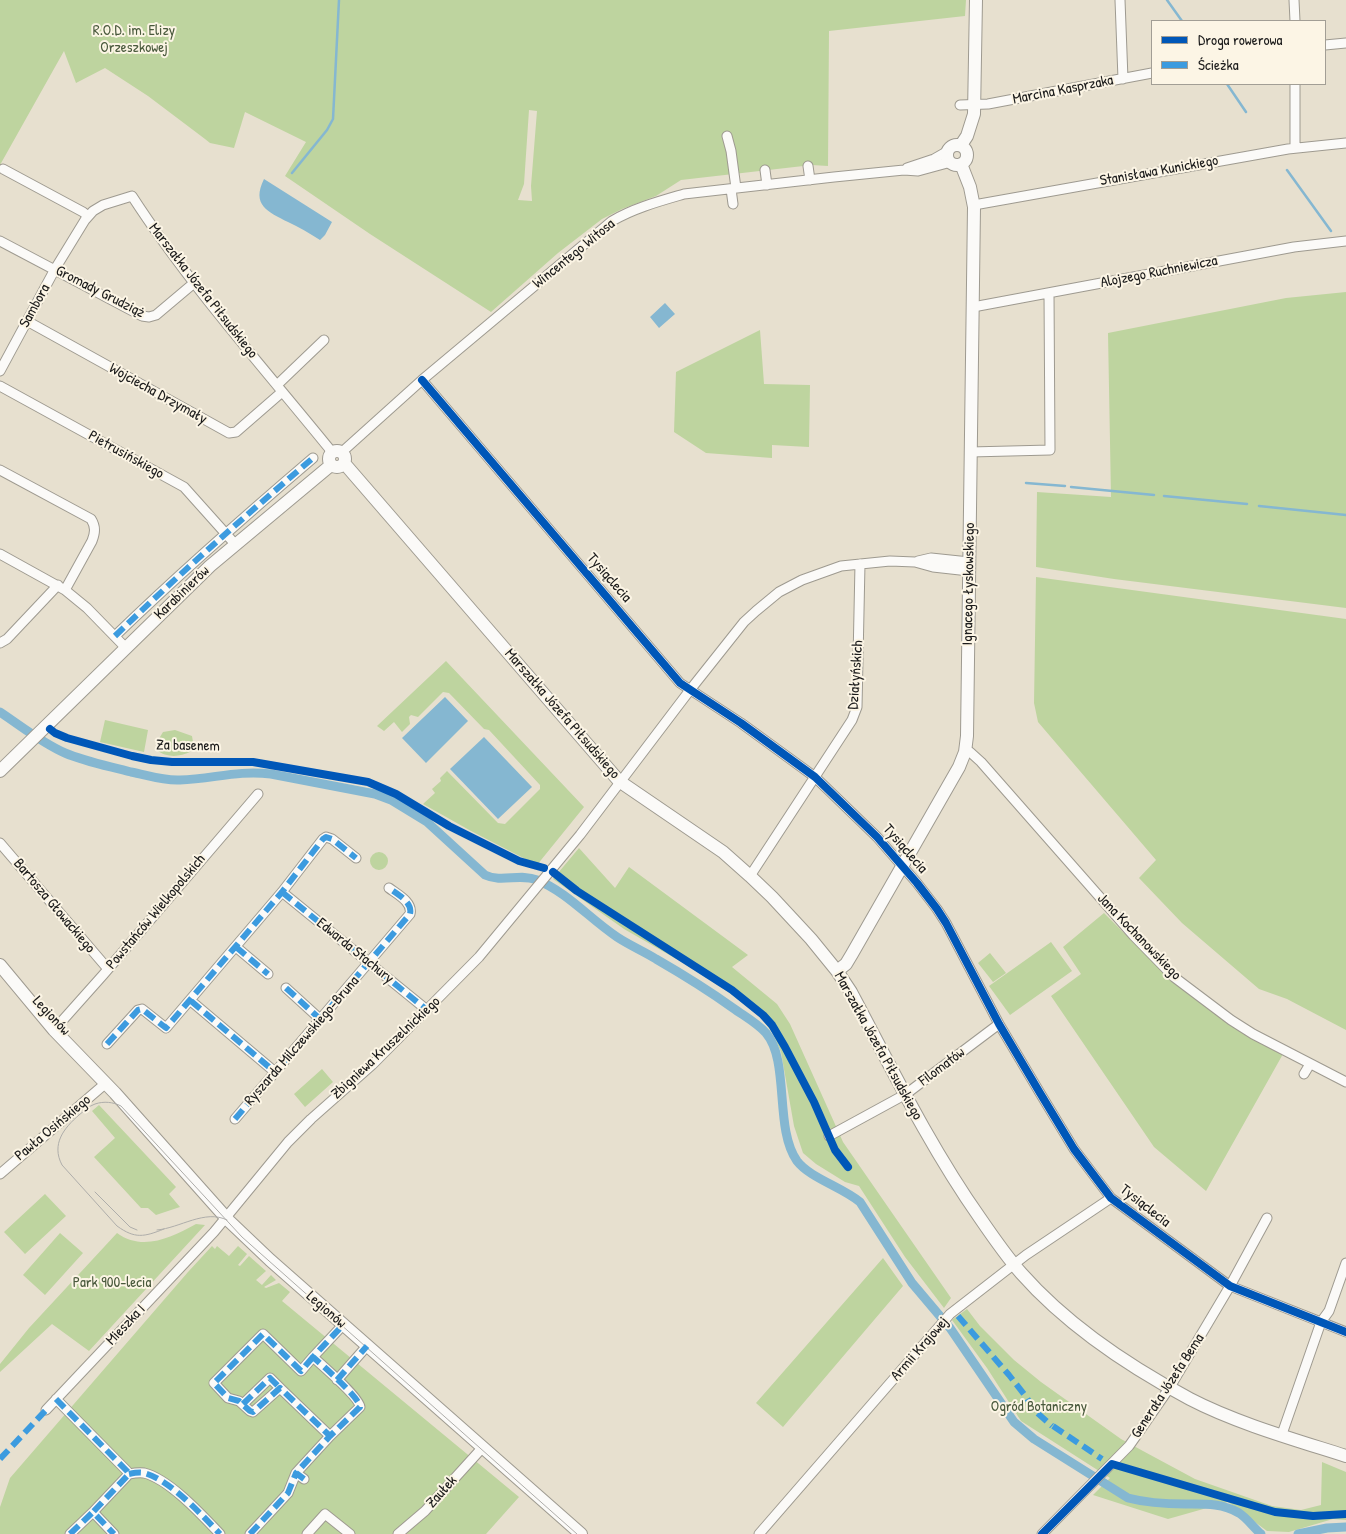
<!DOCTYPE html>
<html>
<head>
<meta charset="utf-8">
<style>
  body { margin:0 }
  #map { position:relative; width:1346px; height:1534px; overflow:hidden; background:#e7e0cf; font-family:"Patrick Hand",sans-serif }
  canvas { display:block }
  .legend { position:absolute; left:1151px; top:20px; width:175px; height:65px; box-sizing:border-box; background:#fcf5e5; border:1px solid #a29e95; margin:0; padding:6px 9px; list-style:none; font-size:15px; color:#1c1c1c }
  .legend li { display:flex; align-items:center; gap:10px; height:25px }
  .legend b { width:25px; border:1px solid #a29e95 }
</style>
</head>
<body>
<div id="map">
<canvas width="1346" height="1534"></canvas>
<ul class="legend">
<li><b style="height:6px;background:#0057b8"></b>Droga rowerowa</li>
<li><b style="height:6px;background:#3c9bdf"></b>Ścieżka</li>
</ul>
</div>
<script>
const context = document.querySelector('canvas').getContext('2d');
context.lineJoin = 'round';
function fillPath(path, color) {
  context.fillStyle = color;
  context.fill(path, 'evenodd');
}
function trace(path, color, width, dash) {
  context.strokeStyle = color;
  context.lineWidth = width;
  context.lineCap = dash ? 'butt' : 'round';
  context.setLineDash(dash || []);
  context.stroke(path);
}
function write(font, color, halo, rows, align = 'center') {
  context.font = font + ' "Patrick Hand",sans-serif';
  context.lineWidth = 4;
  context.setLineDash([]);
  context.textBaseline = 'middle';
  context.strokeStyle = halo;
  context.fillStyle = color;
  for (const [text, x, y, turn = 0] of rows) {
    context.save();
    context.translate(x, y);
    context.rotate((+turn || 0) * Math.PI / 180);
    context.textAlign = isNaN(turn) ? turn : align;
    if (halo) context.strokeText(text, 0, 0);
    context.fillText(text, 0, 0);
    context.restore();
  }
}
const green = new Path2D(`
  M0,0H966L965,16L829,31L828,166L812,165L681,180L656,196L622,209L602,219L558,253L491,312L370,234L285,176L306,142L245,112L234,148L210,143L205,139L148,96L105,68L76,83L64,51L0,165ZM529,110L537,111L531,186L532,201L518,200L524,184Z
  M1346,292V608L1114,579L1036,567L1037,492L1111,497L1108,333L1286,298Z
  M760,330L764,384L810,385L809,447L772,445V458L706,453L674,432L676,372Z
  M1036,577L1346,619V1030L1287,999L1259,989L1182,923L1139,878L1156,860L1038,722L1034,703Z
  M446,661L584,807L537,865L471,831L423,804L435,793L432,789L441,781L440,778L447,771L498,823L505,824L540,789V785L489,730L484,729L449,693L443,692L418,717L411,715L409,717L410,724L402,732L394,722L384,731L377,726Z
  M105,720L148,730L144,752L100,742Z
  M175,730L192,736L193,742L190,752C180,757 166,758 157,750V742L163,732Z
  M579,848L615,888L629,867L748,955L732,967L777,1004L790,1024L843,1142L951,1298L944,1308L905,1257L859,1186L845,1182L816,1164L803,1153L794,1126L781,1052L773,1034L761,1017L727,991L685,964L624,929L553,879Z
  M370 861a9 9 0 1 1 18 0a9 9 0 1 1-18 0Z
  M1104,913L1142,951L1207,1008L1243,1033L1283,1054L1206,1191L1154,1147L1051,996L1081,974L1063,947Z
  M1051,942L1072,971L1010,1015L989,986Z
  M990,953L1006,973L993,982L978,963Z
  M322,1069L333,1082L305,1107L294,1094Z
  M99,1105L176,1187L169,1194L180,1207L156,1215L148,1208H141L94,1157L115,1138L92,1111Z
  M45,1194L66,1216L25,1254L4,1232Z
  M196,1224L205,1225L89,1351L52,1324L0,1372V1364L29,1328L117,1233C143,1252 172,1237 196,1224Z
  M60,1233L83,1253L45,1295L23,1275Z
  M212,1246L215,1249L217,1246L229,1256L238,1246L247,1254L238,1265L240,1266L249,1256L266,1271L256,1280L262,1285L271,1275L276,1280L264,1287L266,1288L279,1283L290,1292L282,1301L519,1497L486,1534H0V1507L10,1478L188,1272Z
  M883,1258L903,1286L783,1427L756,1403Z
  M967,1309L980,1326L1014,1360L1041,1382L1121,1439L1143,1451L1195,1479L1272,1506L1301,1510L1321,1505L1322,1462L1346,1472V1520L1333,1519L1289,1532L1267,1531L1228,1502L1168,1519L1093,1495L1110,1478L1021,1421L987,1368L952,1320Z`);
const water = new Path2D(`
  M264,179L332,222L325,235L320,240C309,233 299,227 288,222C268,212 251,205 264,179Z
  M665,303L675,314L659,328L650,317Z
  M445,697L468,721L426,763L402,738Z
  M484,737L532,787L498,819L450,769Z`);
const stream = new Path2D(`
  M1167,0L1182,21
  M1227,84L1246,112
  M1287,170L1331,231
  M292,173L327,130L333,119L339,0
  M1026,483L1065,486
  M1071,487L1154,495
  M1164,496L1247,504
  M1259,506L1346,515`);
const canal = new Path2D(`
  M0,712C21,726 42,743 65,753C86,762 109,766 131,772C147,775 163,781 180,780C213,779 237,770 271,774L375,794L391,800L427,822L485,875C502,883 520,873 537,880C567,892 590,919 617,937C629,945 643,951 656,959C682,974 708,990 733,1008C744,1016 757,1023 766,1033C790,1061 774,1129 797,1161C810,1178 842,1187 860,1202L912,1283L950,1328L1014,1422L1034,1439L1128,1498C1147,1503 1166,1504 1186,1504C1204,1504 1222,1503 1239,1513C1247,1518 1253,1527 1261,1534
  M1298,1534L1327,1528L1346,1527`);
const street = new Path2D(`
  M1120,0L1123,79
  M1294,0L1295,21
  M1325,45L1346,43
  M960,105L988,104L1152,73
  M727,136L731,151L736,188
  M1295,148V84
  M808,166L810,180
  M907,168L934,159L948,151
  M3,169L83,212L88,216
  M765,170L767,185
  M731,189L733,204
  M974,205L1288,149L1346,143
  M0,241L142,316L149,317L156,315L194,283
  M973,307L1294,247L1346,241
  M27,321L229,433L236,432L282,392
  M0,371L55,269L85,220L93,211L103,205L132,196C191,287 264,368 332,452
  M422,380L680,683L741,723L815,777L877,837L917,883L937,909L946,923L999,1024L1040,1093L1074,1149L1111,1198L1230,1286L1346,1332
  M277,385L324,340
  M0,386L184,487L235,544
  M342,452L422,380L612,221C634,208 660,201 684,194L834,177L904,170L918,171L951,162
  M970,452L1050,450L1049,293
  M0,470L91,519C96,527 95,533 92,541L65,590
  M0,554L65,590L87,608L126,648
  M918,561L931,558L969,562
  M115,636C179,574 245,516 313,458
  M0,643L7,639L58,585
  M965,752H970L981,762L1134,936L1174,977L1231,1020L1253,1034L1346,1082
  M0,843L108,969
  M750,876L852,720L857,707L860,564
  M282,892L427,1010
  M236,947L268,974
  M286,988L320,1019
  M191,1001L275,1072
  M54,1030L103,975L258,794
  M107,1044L138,1010L142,1009L166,1028L282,892L323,839L326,837L332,839L356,858
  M1304,1074L1310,1064
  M235,1119L410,914C413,902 397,894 389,888
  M829,1136L906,1094L999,1024
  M0,1174L106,1083
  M313,1357L301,1371L263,1334L214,1383L228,1398L239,1401L250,1411L253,1412L280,1388L330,1436
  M337,1380L367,1346
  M56,1399L127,1471L129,1474L93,1512L114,1534
  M243,1404L270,1378L280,1388
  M46,1410L214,1232L288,1142L311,1119L372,1065L479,957L580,835L690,690L744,622L756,611L779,592L802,580L841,566L890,561L915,562L933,567L969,571
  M1282,1434L1321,1322L1329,1311L1346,1263
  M129,1474C134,1473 139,1472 144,1473C169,1479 202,1515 220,1534
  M304,1479L296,1473L330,1436L360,1407C360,1398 322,1365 313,1357L343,1325
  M70,1534L93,1512
  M250,1534L288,1493L296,1473
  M307,1534L325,1514L350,1534
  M398,1534L425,1511L483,1447
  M759,1534L950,1314L1026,1255L1111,1198
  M1042,1534L1129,1446L1143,1426L1170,1387L1230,1286L1267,1218`);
const secondary = new Path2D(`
  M961,145L967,136L974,114L976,0
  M947 155a10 10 0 1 1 20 0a10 10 0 1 1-20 0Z
  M329 459a8 8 0 1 1 16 0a8 8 0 1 1-16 0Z
  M344,463L619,781L723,852L750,876L772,897L811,939L837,971L851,992C892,1069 930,1147 980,1218C993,1237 1006,1256 1021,1273C1066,1324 1130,1367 1190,1399C1236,1423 1296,1440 1346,1456
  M0,771L210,566L331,465
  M0,965L54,1030L115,1093L229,1221L270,1260L581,1534
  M837,971L846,964L852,954L959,767L965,752L967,736L974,207L970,187L961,164`);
const tram = new Path2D(`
  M95,1192L130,1227L137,1230
  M164,1229C144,1237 135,1239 117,1226L62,1165C51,1144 64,1128 79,1115C84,1111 89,1106 95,1104C104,1101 113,1102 121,1106L242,1237L577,1534
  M157,1230C180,1228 205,1209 227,1220`);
const quiet = new Path2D(`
  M115,636C179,574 245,516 313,458
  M282,892L427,1010
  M236,947L268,974
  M286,988L320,1019
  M191,1001L275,1072
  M107,1044L138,1010L142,1009L166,1028L282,892L323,839L326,837L332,839L356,858
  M235,1119L410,914C413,902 397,894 389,888
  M958,1316L1009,1375L1027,1398L1034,1410L1052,1426
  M313,1357L301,1371L263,1334L214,1383L228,1398L239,1401L250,1411L253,1412L280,1388L330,1436
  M337,1380L367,1346
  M56,1399L127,1471L129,1474L93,1512L114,1534
  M243,1404L270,1378L280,1388
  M1053,1426L1102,1459
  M0,1459L46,1410
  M129,1474C134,1473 139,1472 144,1473C169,1479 202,1515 220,1534
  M304,1479L296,1473L330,1436L360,1407C360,1398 322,1365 313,1357L343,1325
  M70,1534L93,1512
  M250,1534L288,1493L296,1473`);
const cycleway = new Path2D(`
  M422,380L680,683L741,723L815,777L877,837L917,883L937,909L946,923L999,1024L1040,1093L1074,1149L1111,1198L1230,1286L1346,1332
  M50,729L55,733L67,738L132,756L151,760L172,762H253L368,782L396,794L449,826L519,861L544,868
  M553,872L577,891L732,990L763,1015L772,1025L785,1047L814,1102L835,1150L848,1167
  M1042,1534L1112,1464L1275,1512L1313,1516L1346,1514`);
const parkNames = [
  ["R.O.D. im. Elizy",134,31],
  ["Orzeszkowej",134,48],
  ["Park 900-lecia",112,1283],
  ["Ogród Botaniczny",1039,1407]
];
const streetNames = [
  ["Marcina Kasprzaka",1063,90,-11],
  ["Stanisława Kunickiego",1159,171,-10],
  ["Wincentego Witosa",574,254,-39],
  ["Alojzego Ruchniewicza",1159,272,-11],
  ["Marszałka Józefa Piłsudskiego",203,291,52],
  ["Gromady Grudziąż",100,292,27],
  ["Sambora",35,306,-61],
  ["Wojciecha Drzymały",158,394,29],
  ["Pietrusińskiego",126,455,29],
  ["Tysiąclecia",609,578,49],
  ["Ignacego Łyskowskiego",969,584,-89],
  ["Karabinierów",182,593,-44],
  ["Działyńskich",856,675,-86],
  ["Marszałka Józefa Piłsudskiego",562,714,49],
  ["Za basenem",188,746,1],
  ["Tysiąclecia",905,849,49],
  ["Bartosza Głowackiego",54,906,50],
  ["Powstańców Wielkopolskich",156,912,-50],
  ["Jana Kochanowskiego",1139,937,46],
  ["Edwarda Stachury",355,951,39],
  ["Legionów",51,1016,47],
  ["Ryszarda Milczewskiego-Bruna",302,1041,-49],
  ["Marszałka Józefa Piłsudskiego",878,1046,61],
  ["Zbigniewa Kruszelnickiego",386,1048,-43],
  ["Filomatów",942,1067,-37],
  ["Pawła Osińskiego",53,1128,-40],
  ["Tysiąclecia",1145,1206,38],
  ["Legionów",326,1310,41],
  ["Mieszka I",126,1325,-47],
  ["Armii Krajowej",920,1349,-49],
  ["Generała Józefa Bema",1168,1386,-57],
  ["Zaułek",442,1492,-48]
];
fillPath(green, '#bed49f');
fillPath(water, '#85b7d1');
trace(stream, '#85b7d1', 2.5);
trace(canal, '#85b7d1', 9);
trace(street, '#9e9a90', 11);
trace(secondary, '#9e9a90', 14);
trace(street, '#fbfaf8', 9);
trace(secondary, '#fbfaf8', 12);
trace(tram, '#aeadaa', 1);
trace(quiet, '#3c9bdf', 6, [12, 6]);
trace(cycleway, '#0057b8', 8);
write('15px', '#49593c', '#fcf5e5', parkNames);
write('15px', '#1c1c1c', '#fcf5e5', streetNames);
</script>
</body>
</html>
